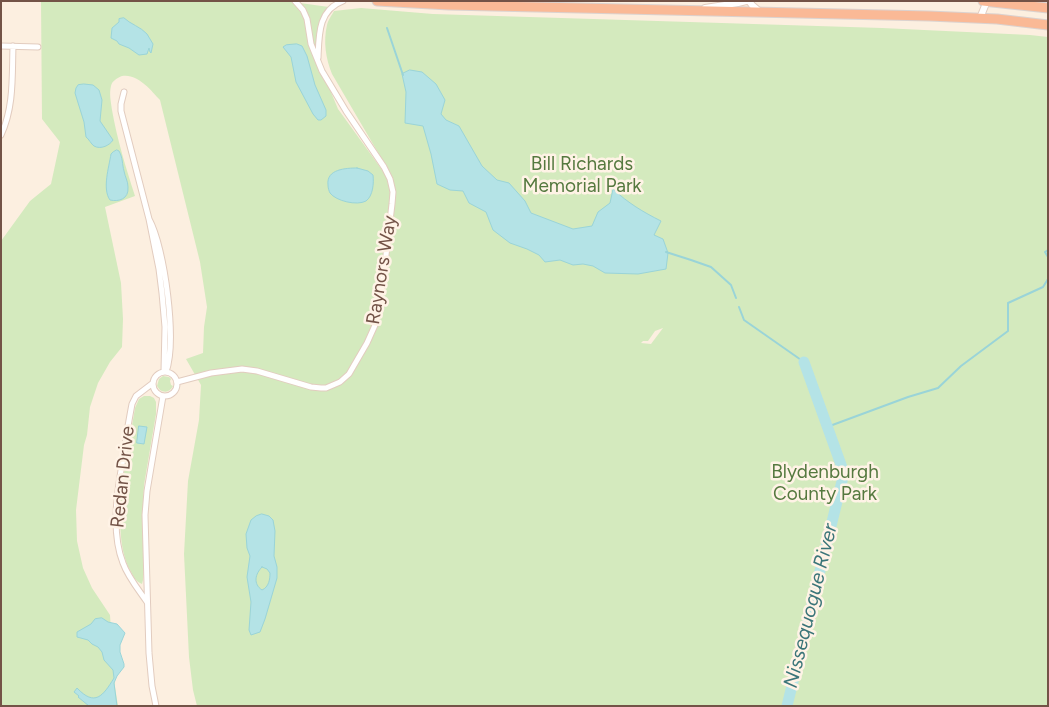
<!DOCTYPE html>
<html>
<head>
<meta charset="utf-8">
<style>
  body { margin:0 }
  #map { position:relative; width:1049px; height:707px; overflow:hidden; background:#fcefe0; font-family:Figtree,sans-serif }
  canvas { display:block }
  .frame { position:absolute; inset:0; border:2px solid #735347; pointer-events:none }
</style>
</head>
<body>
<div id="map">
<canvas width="1049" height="707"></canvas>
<div class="frame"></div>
</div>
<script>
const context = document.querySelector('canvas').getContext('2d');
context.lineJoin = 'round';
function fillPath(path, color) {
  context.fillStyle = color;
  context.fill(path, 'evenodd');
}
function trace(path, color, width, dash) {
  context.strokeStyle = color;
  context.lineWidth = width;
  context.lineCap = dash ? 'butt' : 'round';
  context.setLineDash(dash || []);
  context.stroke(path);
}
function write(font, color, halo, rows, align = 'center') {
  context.font = font + ' Figtree,sans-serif';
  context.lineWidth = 5;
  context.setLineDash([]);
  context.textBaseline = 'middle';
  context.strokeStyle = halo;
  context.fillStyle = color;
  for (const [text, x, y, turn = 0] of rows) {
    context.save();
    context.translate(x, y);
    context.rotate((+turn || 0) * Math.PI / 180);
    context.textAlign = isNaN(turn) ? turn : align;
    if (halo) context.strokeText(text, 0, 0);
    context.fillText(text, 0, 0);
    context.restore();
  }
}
const green = new Path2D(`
  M41,1H288L293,2L302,13L308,28L311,44L338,109L393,185L387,168L332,74C326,59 323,42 327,25C328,20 332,15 334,11L361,8L433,14L882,28L1030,35L1048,37V706H197L193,690L189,657L184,554L188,481L199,420L201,385L186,359L203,353L204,327L207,307L200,262L160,100C151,90 137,73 122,76C117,78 112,81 111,86C109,94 111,102 112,110C117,139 126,168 135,196L105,207L121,283L123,319L122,347L110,362L98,383L90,407L87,435L84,445L76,510L77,541L83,568L92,588L110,615L115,687L118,706H1V241L30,201L51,184L60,142L42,119ZM663,328L651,344L641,343L643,341H648L655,331Z
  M300,3L329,7L324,15L316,51C312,44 313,37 311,30C309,19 305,12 300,3Z
  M163,376L169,377L171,379L170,381L171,385L173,386C170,392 165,393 160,390L157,386L159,379Z
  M144,396H150L154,398L156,402V414L144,485L143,508L144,567L143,580L142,584C135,581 133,576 130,570C109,530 128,452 135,408L139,399Z`);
const water = new Path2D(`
  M124,18C130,24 141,27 147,34C149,37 151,41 153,44L151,53L150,52L149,48L147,54L139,55L129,48L119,44L117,41L111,38L112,28L119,22V19Z
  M297,44L302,46L307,56L315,85L326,110V116L321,120H318L313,114L296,82L291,57L283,47L286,45Z
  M410,70L422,72L436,84L445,100L441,114L446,120L459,126L482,166L497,180L509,183L525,201L531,213L573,229L592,226L598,212L610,203L613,189C628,203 643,212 661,221L654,235L663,239L668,253L666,269L638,274L605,273L593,266L583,264L573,265L560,260L545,262L539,255L527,249L510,243L493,230L486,212L469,203L463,191L450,190L437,184L431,154L423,126L405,123L406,92L402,74Z
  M84,84L93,85L99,90L102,100L100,121L113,140C110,145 101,150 94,146C91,144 89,139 86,137L84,122L75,93L76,88L78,85Z
  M117,150L119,151C123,158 122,164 124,171C125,177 128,181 128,187C129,199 119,202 110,200C102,189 109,167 111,154L113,152Z
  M357,168L368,171L373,175C374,183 373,196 366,201C357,206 336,201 330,193C329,191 328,188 328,185C326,169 346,168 357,168Z
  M139,426L147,427L144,444L137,443Z
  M262,514L269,516L273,520L275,531L274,556L277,567V578L265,619L260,632L251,635L249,630L251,602L247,577L250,556L247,548L246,534L251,520L256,516ZM262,567L267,569L270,573C270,579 269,587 262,590C253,584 255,574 262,567Z
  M102,618L108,622L117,624L125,633L120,645V652L124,664V667L117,676L114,683L117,706H89L78,697L79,696L74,692L77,688C95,707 103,696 114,678L113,670L104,660L102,652L98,647L92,644L88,640L77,637V632L91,624L95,619Z`);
const stream = new Path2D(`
  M387,28L403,75
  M1048,250L1045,252L1048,257
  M666,252L691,260L711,267L731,285L736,298
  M739,307L744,320L804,362
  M827,427L908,397L938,388L961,366L1008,331V303L1043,287L1048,279`);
const river = new Path2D(`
  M787,706L844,473L804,362`);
const minor = new Path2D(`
  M1,46L38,47
  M318,58C319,35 318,10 343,1
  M124,92L121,104V111L149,219
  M1,135C14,107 12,77 13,46
  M164,371L165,327L162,293L159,269L149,219C165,248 177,341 166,372
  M153 384a12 12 0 1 1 24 0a12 12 0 1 1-24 0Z
  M177,382L211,373L242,369L257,371L311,387L321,388H326L340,382L349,374L367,343L376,323L384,272L392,204L393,192L390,179L384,167L346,111L322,71L311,44L307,19L303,10L295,1
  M147,602C138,589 128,577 123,563C110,530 118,486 124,453C126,436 129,420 132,404L136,396L153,383
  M156,706L152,686L149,653L145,515L147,491L163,396`);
const tertiary = new Path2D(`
  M749,1L752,5L759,11
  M705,8L738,3L746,1
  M980,18L987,1`);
const trunk = new Path2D(`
  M377,1L449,5L929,16L997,19L1048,25
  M983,1L1048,8`);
const parkNames = [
  ["Bill Richards",582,164],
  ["Memorial Park",582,186],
  ["Blydenburgh",825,472],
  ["County Park",825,494]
];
const streetNames = [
  ["Raynors Way",382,270,-81],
  ["Redan Drive",123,477,-84]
];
const waterNames = [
  ["Nissequogue River",811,606,-76]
];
fillPath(green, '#d4eabe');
fillPath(water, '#b4e3e6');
trace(water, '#9ad4d8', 1);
trace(stream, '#9ad4d8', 2);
trace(river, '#b4e3e6', 11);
trace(minor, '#e2ccbf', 7);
trace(tertiary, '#e2ccbf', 8);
trace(trunk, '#dbd2cf', 11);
trace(minor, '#fff', 5);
trace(tertiary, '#fff', 6);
trace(trunk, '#fab996', 9);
write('19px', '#55793f', '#fff3e6', parkNames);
write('19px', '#735347', '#fff3e6', streetNames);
write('italic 20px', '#3b7579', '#fff3e6', waterNames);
</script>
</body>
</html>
